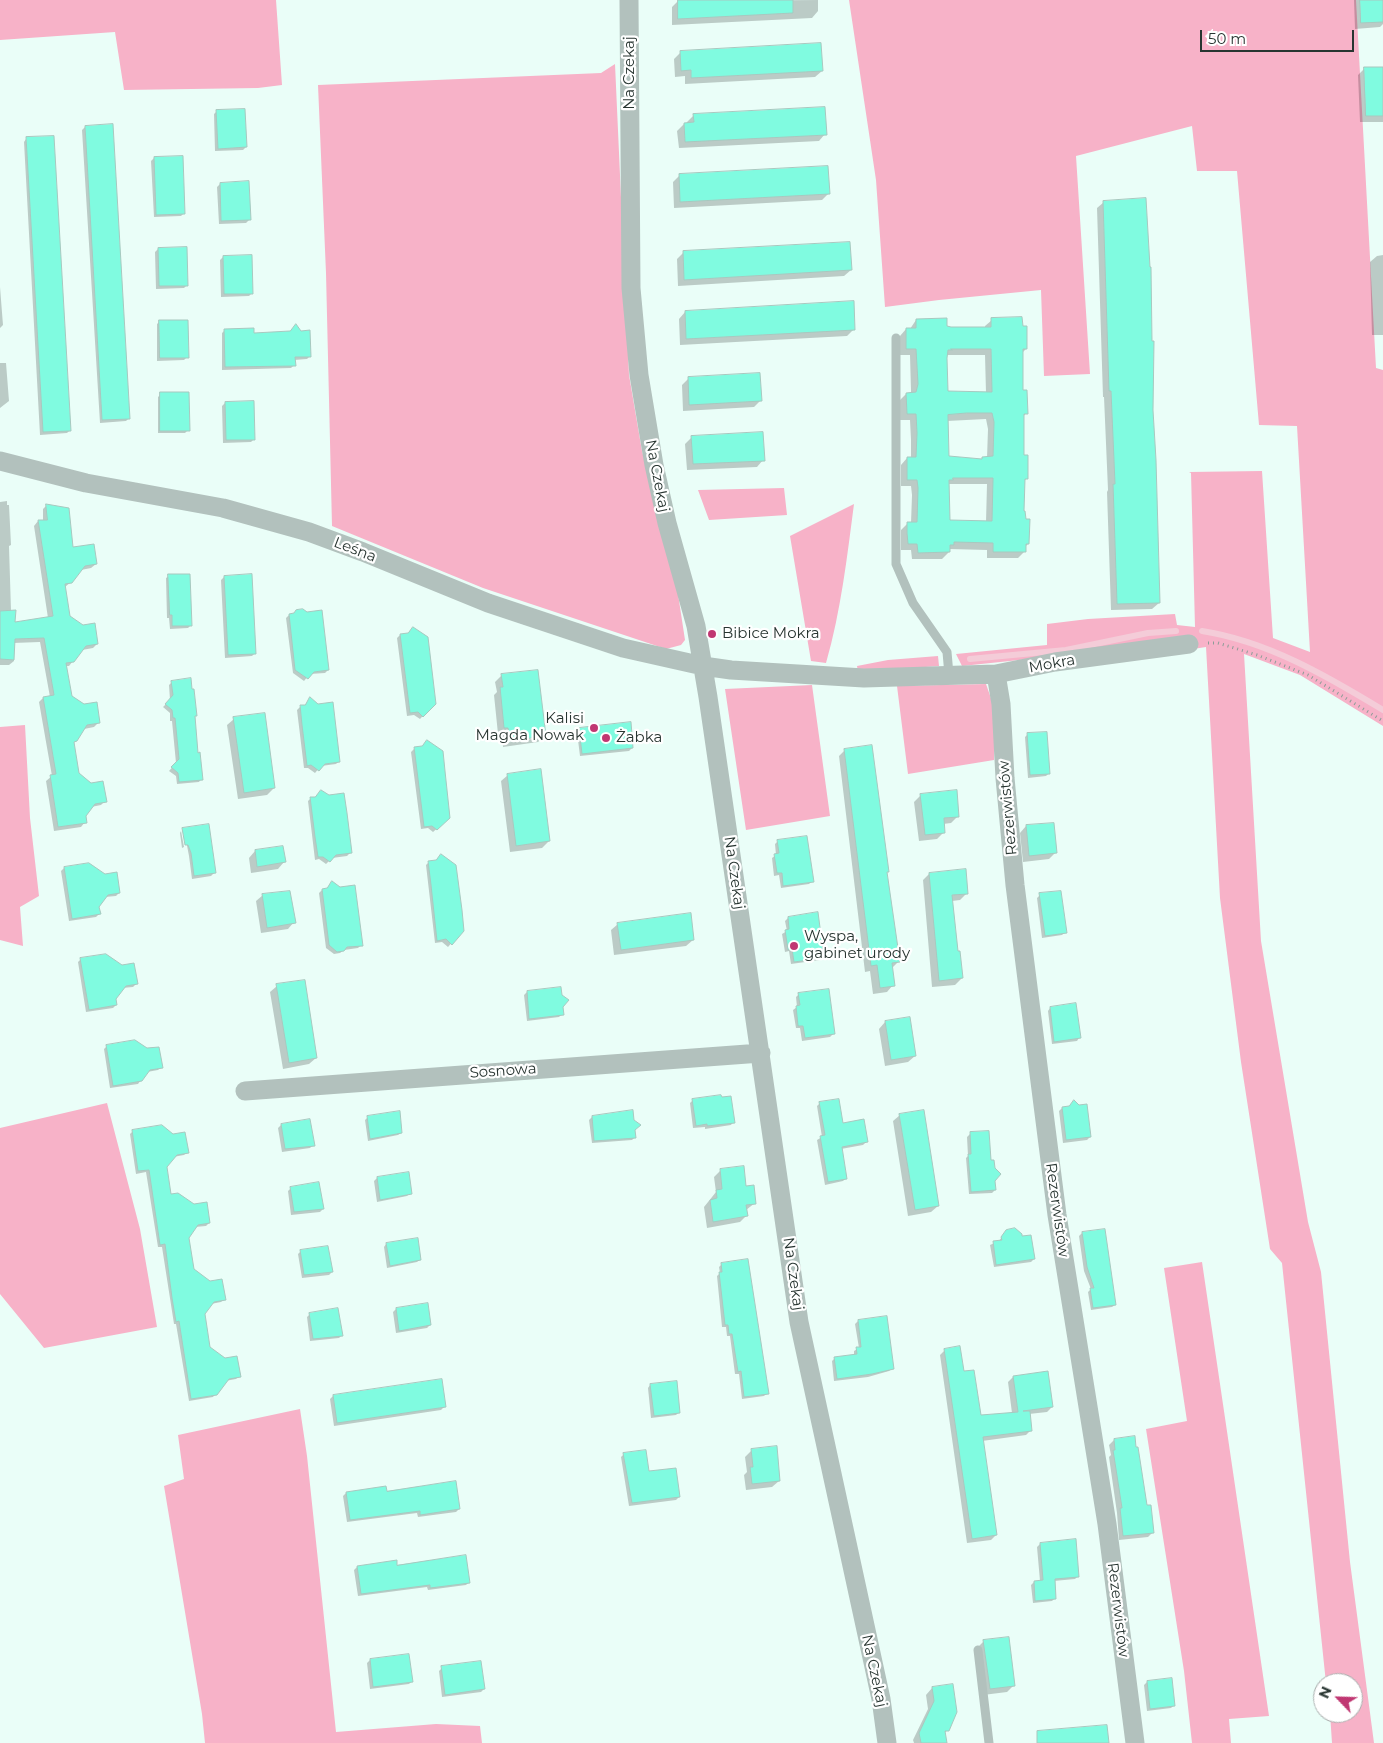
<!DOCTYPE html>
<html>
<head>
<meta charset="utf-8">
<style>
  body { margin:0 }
  #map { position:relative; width:1383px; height:1743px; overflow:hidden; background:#eafef8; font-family:Montserrat,sans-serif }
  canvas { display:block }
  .north { position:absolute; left:1313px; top:1673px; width:50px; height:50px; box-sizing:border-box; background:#fff; border:1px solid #a9aead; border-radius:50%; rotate:294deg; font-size:14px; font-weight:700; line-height:20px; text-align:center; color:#283531 }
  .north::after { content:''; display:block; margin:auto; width:18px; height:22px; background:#c03772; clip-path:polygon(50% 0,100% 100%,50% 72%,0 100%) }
  .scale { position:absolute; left:1200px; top:30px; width:154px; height:22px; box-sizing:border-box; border:2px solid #283531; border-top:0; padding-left:6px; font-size:15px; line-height:18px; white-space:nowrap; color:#283531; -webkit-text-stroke:4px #fff; paint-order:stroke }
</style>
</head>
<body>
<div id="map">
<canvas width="1383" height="1743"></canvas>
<div class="north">N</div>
<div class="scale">50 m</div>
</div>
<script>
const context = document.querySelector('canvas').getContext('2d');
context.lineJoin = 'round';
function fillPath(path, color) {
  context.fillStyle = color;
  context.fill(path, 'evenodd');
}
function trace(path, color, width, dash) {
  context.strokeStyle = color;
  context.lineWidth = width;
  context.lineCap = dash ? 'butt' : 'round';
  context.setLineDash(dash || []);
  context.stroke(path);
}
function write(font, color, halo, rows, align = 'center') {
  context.font = font + ' Montserrat,sans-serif';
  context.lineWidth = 4.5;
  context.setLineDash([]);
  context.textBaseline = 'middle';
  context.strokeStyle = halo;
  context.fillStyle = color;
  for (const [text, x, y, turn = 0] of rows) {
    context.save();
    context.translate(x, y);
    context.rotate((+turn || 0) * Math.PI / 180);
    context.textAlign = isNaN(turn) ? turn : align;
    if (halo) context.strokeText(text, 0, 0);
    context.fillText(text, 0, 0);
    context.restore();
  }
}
const green = new Path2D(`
  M0,0H276L282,85L258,88L124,90L115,32L0,40Z
  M849,0H1356L1376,368L1383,370V726L1300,675L1244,654L1261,941L1308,1222L1321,1272L1350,1562L1374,1743H1332L1330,1713H1353V1683H1326L1282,1263L1270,1249L1241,1062L1220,898L1206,647L1050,671L1048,657L962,666L956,654L1047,645V624L1088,619L1175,614L1177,625L1195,627L1191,473L1189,472L1262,471L1273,638L1310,652L1297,426L1259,425L1237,171H1197L1192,126L1076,156L1090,374L1044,376L1041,290L939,300L885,307L876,180Z
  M615,64L629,375L642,451L678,594L685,640L681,645L666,649L483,588L332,526L326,273L318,85L601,73Z
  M784,488L787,515L709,520L698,490Z
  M854,504C847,557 841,611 826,663L811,661L790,536Z
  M938,656L939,666L858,672L857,666L888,660Z
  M986,684L994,707V760L908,774L897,686Z
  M812,685L830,816L746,830L725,689Z
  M25,725L30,818L39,896L20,907L23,946L0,940V727Z
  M107,1103L140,1229L157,1327L44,1348L0,1294V1128Z
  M1202,1262L1269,1716L1229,1719L1231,1743H1192L1184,1671L1146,1429L1187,1421L1164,1268Z
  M300,1409L307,1456L336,1732L436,1724L480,1726L482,1743H205L202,1714L164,1486L184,1479L178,1435Z`);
const shadow = new Path2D(`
  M818,0V11L812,18L672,25V7L678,1Z
  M1354,0H1383V24L1380,27L1355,29Z
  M681,52L822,71L815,77L685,84V76L675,77L674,59Z
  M1383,68V122H1360L1358,75L1364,69Z
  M217,111L246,147L243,150L215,151L214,114Z
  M694,115L825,134L819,141L679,148L677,131L684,124H687V122Z
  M85,127L129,418L126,421L100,423L82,130Z
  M26,139L70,430L67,433L40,435L24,142Z
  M154,158L184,213L181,216L154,217L151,161Z
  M680,175L829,193L822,200L674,208L673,182Z
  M220,184L249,220L246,223L219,224L217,187Z
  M1104,202L1152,410L1159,603L1152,609L1111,610L1107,492L1108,490L1104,397H1103L1097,208Z
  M158,249L187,285L184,288L156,289L155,252Z
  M683,253L851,270L844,276L678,286L677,259Z
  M1383,255V335H1372L1370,262L1377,256Z
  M223,257L252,293L249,296L221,297L220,260Z
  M0,287L3,325L0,328Z
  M685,312L854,329L847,336L680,345L679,319Z
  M916,320L946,327L985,328V326L992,320L1026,349L1022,353V392L1026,413L1023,417V456L1027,478L1023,482V513L1028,544L1024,548V552L1018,558H987V550L949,549V552L942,559H912L911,550H901V530L908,523H911L912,495L911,486H901V465L907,458H911V440L910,420H900V400L906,394H911V391L910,355H900V336L906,329H910ZM947,355H985L986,393L947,392ZM986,419L988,429L987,458H983L981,460L948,457L947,421ZM948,484H987L986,522L948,521Z
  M160,321L187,357L184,360L157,361V324Z
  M225,330L252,334L310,356L307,359L294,360V365L291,368L222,370V333Z
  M0,363H6L9,401L0,408Z
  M689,378L760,401L754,407L683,411L682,385Z
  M161,394L188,430L185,433H158V397Z
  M225,403L254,439L251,442L223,443L222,406Z
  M692,437L763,460L757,467L687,470L685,444Z
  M7,501V505H9L11,545L9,546L11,611L14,623L48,618L34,526L38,521H43V509L47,505L72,549L96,564L91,568L81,570L71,582L65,587L69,617L97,644L93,648L82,650L73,661L69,666H66L71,696L98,723L94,727L84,729L73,743L78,774L105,801L101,805L91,807L84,816L85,822L81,827L54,831L46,781L52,776L39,702L43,698L50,697L40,642L13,643L14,661L9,665H0V502Z
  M169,576L191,625L188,628L170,629L169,618H167L166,578Z
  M224,577L255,653L252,656L225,658L221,580Z
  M289,615L328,670L325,673L310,674L304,681L293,673L286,618Z
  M408,634L435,703L420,719L414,715L407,716L397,638L400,635Z
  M502,675L545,736L538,742L503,747L502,734H498L494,695L497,692L495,682ZM539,736V738L504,743L503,740Z
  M172,682L194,717L197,754L201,779L199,782L177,784L176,776L169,771L176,763L172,721H170V713L163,707L170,700L169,685Z
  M304,706L339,761L336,764L321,766L315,773L308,768H304L297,710L300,707Z
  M234,719L274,788L267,795L238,799L227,725Z
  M580,729L632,748L629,751L580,756L577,732Z
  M1028,734L1049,773L1046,776L1028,778L1025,737Z
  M414,749L449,818L433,832L428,828L421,829L411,752Z
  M845,750L886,873L898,962L891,969L893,985L887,992L873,994L870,971L865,972L839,756Z
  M508,775L549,841L542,848L510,852L501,781Z
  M921,795L958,816L951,823L943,824L944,832L937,839L919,841L914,802Z
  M311,798L350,853L347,856L332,858L326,864L319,859L315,860L308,801Z
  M208,825L214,873L211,876L192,879L189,856L184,830H182Z
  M1026,826L1055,853L1049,859L1023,862L1020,833Z
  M181,831L184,847L182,848L180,833Z
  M778,841L812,881L809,884L781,888L779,875L774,876L772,858L776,855L775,844Z
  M255,851L284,862L278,869L251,873L249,858Z
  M436,862L463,930L448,947L442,942L435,943L426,865L428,863Z
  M64,868L119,893L116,896L105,897L98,907L99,914L96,917L69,921L61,871Z
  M929,874L967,893L960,900L952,901L957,952L962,978L955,985L932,987L923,880Z
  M322,890L361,945L358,948L344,950L340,953L334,954L326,948L319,893Z
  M263,895L294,922L288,929L261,933L256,901Z
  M1040,895L1065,932L1062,935L1042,938L1037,898Z
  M788,918L823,957L820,960L791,964L789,951L785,952L782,934L787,931L785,921Z
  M618,924L693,940L686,946L614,955L611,930Z
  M81,959L136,984L133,987L122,988L115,998L116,1005L113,1008L86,1012L78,962Z
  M277,986L316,1058L309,1064L283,1069L270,992Z
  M527,992L562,1007V1014L559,1017L527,1021L524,995Z
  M799,994L833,1034L830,1037L802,1041L800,1028H796L793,1010L797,1007L796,997Z
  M1050,1008L1079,1038L1077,1041L1052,1044L1048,1011Z
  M885,1022L915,1056L908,1062L885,1066L879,1029Z
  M107,1046L161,1067L158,1070L147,1072L138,1084L110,1088L104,1049Z
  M693,1100L733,1122L731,1125L705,1129V1127L693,1128L690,1103Z
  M820,1103L842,1124L866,1142L863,1145L841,1149L846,1178L843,1181L825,1185L817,1140L822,1137L817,1106Z
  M1062,1108L1090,1137L1087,1140L1063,1143L1059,1111Z
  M900,1115L938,1206L931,1212L908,1216L893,1121Z
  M368,1117L401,1133L398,1135L368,1141L365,1120Z
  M592,1117L634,1130L635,1137L632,1140L592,1143L589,1120Z
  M281,1125L313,1145L310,1148L282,1152L278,1128Z
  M133,1131L187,1152L184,1155L173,1157L166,1167L170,1195L209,1223L206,1226L195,1227L187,1237L193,1270L224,1299L221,1302L211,1304L203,1313L208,1348L239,1376L236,1379L225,1381L213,1397L189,1401L176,1324H174L162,1247H158L146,1172L136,1174L130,1134Z
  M970,1134L990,1161L994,1181L995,1190L992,1193L969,1194L966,1158L968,1156L967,1137Z
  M720,1171L745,1188L755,1203L746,1210V1216L740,1222L707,1228L704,1207L716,1192L714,1177Z
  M408,1174L410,1193L407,1196L377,1202L374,1181L377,1178Z
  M291,1188L323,1209L320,1212L291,1215L288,1191Z
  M1082,1233L1115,1305L1112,1307L1091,1310L1088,1292L1091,1289L1084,1271L1079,1236Z
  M1004,1234L1034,1259L1031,1262L994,1267L990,1245L999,1241Z
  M386,1244L420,1259L417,1262L387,1268L384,1247Z
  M301,1251L332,1272L329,1275L302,1278L298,1254Z
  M722,1264L767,1393L764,1396L742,1399L739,1374H735L730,1336H727L726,1327H722L717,1276L720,1273L719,1267Z
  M396,1309L430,1325L427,1328L396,1333L393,1312Z
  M310,1314L342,1335L339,1338L310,1341L307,1317Z
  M858,1321L892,1368L889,1371L868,1377L834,1381L832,1361L835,1358L854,1355V1351L859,1348L855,1324Z
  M945,1350L963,1373L980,1416L1012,1413L1008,1382L1013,1377L1047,1372L1052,1407L1047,1412L1029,1414L1031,1430L1026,1435L982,1441L996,1535L991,1540L967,1543L940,1355Z
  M441,1381L444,1407L441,1410L334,1426L330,1399L333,1396Z
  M650,1385L679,1412L676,1415L651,1418L648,1388Z
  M1114,1440L1146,1507L1153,1532L1148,1537L1119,1540L1117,1513L1109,1457L1111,1455L1109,1445Z
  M752,1450L779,1481L772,1487L746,1490L744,1475L747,1472L745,1457Z
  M624,1454L648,1473L679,1497L676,1500L629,1506L621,1457Z
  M346,1493H386L459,1509L456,1512L418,1517L417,1513L347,1522L343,1496Z
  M1040,1544L1078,1576L1075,1579L1054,1581L1055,1598L1052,1601L1033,1603L1031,1585L1034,1582L1040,1581L1037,1547Z
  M396,1566L469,1582L466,1585L428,1590L427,1587L358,1596L354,1570L357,1567Z
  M984,1641L1014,1685L1007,1692L983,1695L977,1648Z
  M408,1655L412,1681L409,1684L370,1689L367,1663L370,1660Z
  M442,1668L484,1689L481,1692L442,1697L439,1671Z
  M1147,1682L1174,1705L1171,1708L1147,1711L1144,1685Z
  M932,1688L948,1730L944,1733L946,1743H914L913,1740L928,1709L926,1695Z`);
const stream = new Path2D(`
  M1202,631C1267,641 1327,676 1383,710
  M970,659L1066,650L1148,633L1176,631`);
const building = new Path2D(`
  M678,0H793V13L678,19Z
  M1360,0H1383V22L1361,23Z
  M821,43L823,71L691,78V70L681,71L680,51Z
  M1364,67H1383V116H1366Z
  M825,107L827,135L685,142L684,123L694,122L693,114Z
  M245,109L247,147L218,149L216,110Z
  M113,124L130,419L102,420L85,126Z
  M54,136L71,431L43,432L26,137Z
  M183,156L185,214L156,215L154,157Z
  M828,166L830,194L680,202L679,174Z
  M249,181L251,220L221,221L220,183Z
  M1146,198L1150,267H1151L1152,341H1154L1153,410L1156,460L1160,603L1117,604L1113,484H1115L1111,391H1109L1103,201Z
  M850,242L852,270L684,280L683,251Z
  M187,247L188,286H159L158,248Z
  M252,255L253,294H224L223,256Z
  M854,301L855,330L686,339L685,311Z
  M1022,317L1023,326H1027V349H1023V390H1027L1028,414H1024V455H1028V479H1025L1024,511H1025L1026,519H1030L1029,544H1026V552H993V543L954,542V545H950V552L918,553L917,544H908L907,533V522H917L918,488L917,480H907V457H916L917,433L916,414H907L906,393L916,392L918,384L916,349H906V328H916V319L947,318V326L951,327H991V318ZM951,349H991L992,392L948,391L947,358L948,350H952ZM967,413H992L994,422L993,456L982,457V459L949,456L948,415ZM953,478H993L992,521L950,520L949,480H953Z
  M159,320H188L189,358H160Z
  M296,324L301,331L310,330L311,357H295L296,366L225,367L224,329L254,328V333L290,331Z
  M760,373L762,401L689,405L688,377Z
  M160,392H189L190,431H160Z
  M254,401L255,440H226L225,402Z
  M763,432L765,461L693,464L691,436Z
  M46,504L69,508L73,547L94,544L97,564L85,566L72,583L65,584L70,616L83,625L95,623L98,644L86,646L74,662L66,663L72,696L84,704L97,702L100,723L87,725L77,741L74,742L79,773L91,783L103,781L107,802L95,804L86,816L87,823L58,827L50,775L56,774L43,697L54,695L44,638L15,639L14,660L0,659V611L16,610L15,622L53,616L38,520H47Z
  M168,574H190L192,626H172V615H170Z
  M252,574L256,654L228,655L224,576Z
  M303,609L307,612L322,610L329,670L314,672L308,679L295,670L289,614L294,613L296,610Z
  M413,627L428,637L436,704L423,717L418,712L410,713L400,634L408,633Z
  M538,670L546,736L510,741L508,728H504L500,687H503L501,674Z
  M191,678L192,689H194L197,716H195L198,753L200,752L203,780L179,782L178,773L171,767L179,759L175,718H173L172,710L165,704L173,695L171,681Z
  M310,697L318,704L333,702L340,762L325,764L319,771L311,765L307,766L302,725L300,705H305Z
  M265,713L275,788L244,793L233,717Z
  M631,722L633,748L582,754L579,728Z
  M1047,732L1050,774L1030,775L1027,733Z
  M427,740L443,751L445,771L450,818L437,830L432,826L424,827L414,747L422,746Z
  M872,745L889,872H887L900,962L892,963L895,986L880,988L877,965L871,966L844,749Z
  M541,769L550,841L516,846L507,774Z
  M321,790L329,795L344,793L347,813L352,853L336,855L330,862L323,857H318L315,837L310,797H315Z
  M957,790L959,817L944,818L945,833L925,835L920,794Z
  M1054,823L1057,853L1029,856L1026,825Z
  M209,824L216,873L194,876L191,853L188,845H185L182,828Z
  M807,836L814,882L783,886L782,873H777L774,854L779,853L777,840Z
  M283,846L286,862L257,867L255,850Z
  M441,854L456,865L462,910L464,931L452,945L446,939L437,941L431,885L428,861L436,860Z
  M89,863L105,874L117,872L120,893L108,895L99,907L101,914L72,919L64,867Z
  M966,869L968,894L952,895L958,951H960L963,978L939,981L929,873Z
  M332,881L340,887L355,885L363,946L347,947L344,951L337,952L329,945L322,889L327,888Z
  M290,891L296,923L267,928L262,894Z
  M1061,891L1067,933L1045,936L1039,893Z
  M818,912L824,958L794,962L792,949L788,950L785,930L789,929L788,917Z
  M691,913L694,940L621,950L617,923Z
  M106,954L122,965L134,963L138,984L126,986L116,999L117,1005L89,1010L80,958Z
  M305,980L317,1058L289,1063L276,984Z
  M561,987L562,995L569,1000L563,1007L564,1015L529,1019L527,991Z
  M829,989L835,1034L805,1038L803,1026H798L796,1006L800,1005L798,993Z
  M1076,1003L1081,1038L1054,1042L1050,1007Z
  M910,1017L916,1056L891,1060L885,1021Z
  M135,1040L147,1048L159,1047L163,1068L150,1070L142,1081L113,1086L106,1045Z
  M721,1095L722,1097L731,1096L735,1123L707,1126V1124L696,1126L692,1099Z
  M839,1099L843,1123L864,1119L868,1142L842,1147L847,1179L828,1182L820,1136L825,1135L819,1102Z
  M1074,1100L1079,1105L1087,1104L1091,1137L1066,1140L1062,1107L1069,1106Z
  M633,1110L634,1120L641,1125L635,1130L636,1138L594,1141L592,1116Z
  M924,1110L939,1206L915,1210L899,1114Z
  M400,1111L402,1133L370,1139L367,1116Z
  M310,1119L315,1146L285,1149L281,1124Z
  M162,1125L173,1134L185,1132L189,1153L177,1155L167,1167L171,1194L178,1193L194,1204L207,1202L210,1223L198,1225L189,1238L194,1269L210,1281L222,1279L226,1300L214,1302L205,1314L210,1347L225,1358L237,1356L241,1377L229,1379L217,1395L191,1399L179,1321L176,1322L172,1298L165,1244L160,1245L149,1170L138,1171L132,1130Z
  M989,1131L991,1160H994L995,1168L1001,1174L995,1181L996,1190L971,1192L968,1154H971L970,1132Z
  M744,1166L746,1186L754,1185L756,1204L746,1205L748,1216L713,1222L710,1200L717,1198L716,1190L722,1189L720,1169Z
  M409,1172L412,1194L380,1200L377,1177Z
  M319,1182L324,1209L294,1212L290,1187Z
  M1015,1228L1022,1234V1236L1031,1235L1035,1259L996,1265L993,1241L1002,1240L1001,1237L1006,1230Z
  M1105,1229L1116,1305L1093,1308L1090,1288H1094L1087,1267L1082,1232Z
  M418,1238L421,1260L390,1266L386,1243Z
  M328,1246L333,1272L304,1275L300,1250Z
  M748,1259L769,1394L744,1397L741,1371L738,1372L732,1334H729L728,1325H725L719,1272H722L721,1263Z
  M428,1303L431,1325L399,1331L396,1308Z
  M338,1308L343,1336L313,1339L309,1313Z
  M887,1316L894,1369L872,1374L837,1379L834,1357L857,1354L856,1347H861L858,1320Z
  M960,1346L964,1371L974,1370L981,1415L1018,1412L1013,1376L1048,1371L1053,1407L1023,1411H1030L1032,1431L983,1437L997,1535L972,1539L944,1349Z
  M442,1379L446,1407L337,1423L333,1395Z
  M677,1381L680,1413L654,1416L650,1384Z
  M1135,1436L1136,1447H1138L1147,1505H1151L1154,1533L1123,1536L1120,1508H1122L1113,1450H1115L1114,1439Z
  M777,1446L780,1481L752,1484L750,1467H753L751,1449Z
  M646,1450L649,1471L676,1468L680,1497L632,1503L623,1453Z
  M456,1481L460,1509L420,1515V1511L350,1520L346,1492L386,1486L387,1491Z
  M1076,1539L1079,1577L1055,1579L1056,1599L1035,1601L1034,1581L1043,1580L1040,1543Z
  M466,1555L470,1583L430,1588V1585L361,1594L357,1566L397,1560V1565Z
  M1009,1637L1015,1686L990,1689L983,1640Z
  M409,1654L413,1682L373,1687L370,1659Z
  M481,1661L485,1689L445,1695L441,1666Z
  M1172,1678L1175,1706L1150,1709L1147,1681Z
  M953,1684L957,1712L949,1731H945L947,1743H921L919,1733L934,1701L932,1687Z
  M1107,1725L1109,1743H1037V1731Z`);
const path = new Path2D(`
  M1208,643H1218L1257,655L1308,675L1383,721`);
const service = new Path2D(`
  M896,338V564L913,603L947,652L949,675
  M978,1650L989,1743`);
const minor = new Path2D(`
  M629,0L631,288L639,375L654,465L667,523L696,626L708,697L799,1322L881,1699L887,1743
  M0,461L86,483L223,508L309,532L363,552L488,603L623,648L703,666L731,670L864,678L996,674L1055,662L1189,644
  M996,674L1001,704L1005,778L1015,885L1057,1215L1107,1524L1135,1743
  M245,1091L761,1053`);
const markers = [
  [712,634,5,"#c03772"],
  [594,728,5,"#c03772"],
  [606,738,5,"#c03772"],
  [794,946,5,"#c03772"]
];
const streetNames = [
  ["Na Czekaj",630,73,-90],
  ["Na Czekaj",657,476,79],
  ["Leśna",355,550,21],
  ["Mokra",1052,664,-10],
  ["Rezerwistów",1008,808,-95],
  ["Na Czekaj",734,873,82],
  ["Sosnowa",503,1071,-4],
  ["Rezerwistów",1057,1210,82],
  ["Na Czekaj",793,1274,82],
  ["Rezerwistów",1118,1610,83],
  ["Na Czekaj",874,1671,78]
];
const poiNames = [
  ["Bibice Mokra",722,634],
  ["Kalisi",584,719,"right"],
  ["Magda Nowak",584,736,"right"],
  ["Żabka",616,738],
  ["Wyspa,",804,937],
  ["gabinet urody",804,954]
];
fillPath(green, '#f7b2c8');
fillPath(shadow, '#0003');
trace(stream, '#f4ccd8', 6);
fillPath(building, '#80fbe0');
trace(building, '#a8c8bf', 1);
trace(path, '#8d9d98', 3, [1, 4]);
trace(service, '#b2c1bd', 9);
trace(minor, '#b2c1bd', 19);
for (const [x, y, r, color] of markers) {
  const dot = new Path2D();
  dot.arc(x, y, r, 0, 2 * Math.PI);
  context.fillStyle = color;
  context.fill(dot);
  trace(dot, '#fff', 2);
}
write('15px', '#283531', '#fff', streetNames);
write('15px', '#283531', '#fff', poiNames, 'left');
</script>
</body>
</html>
